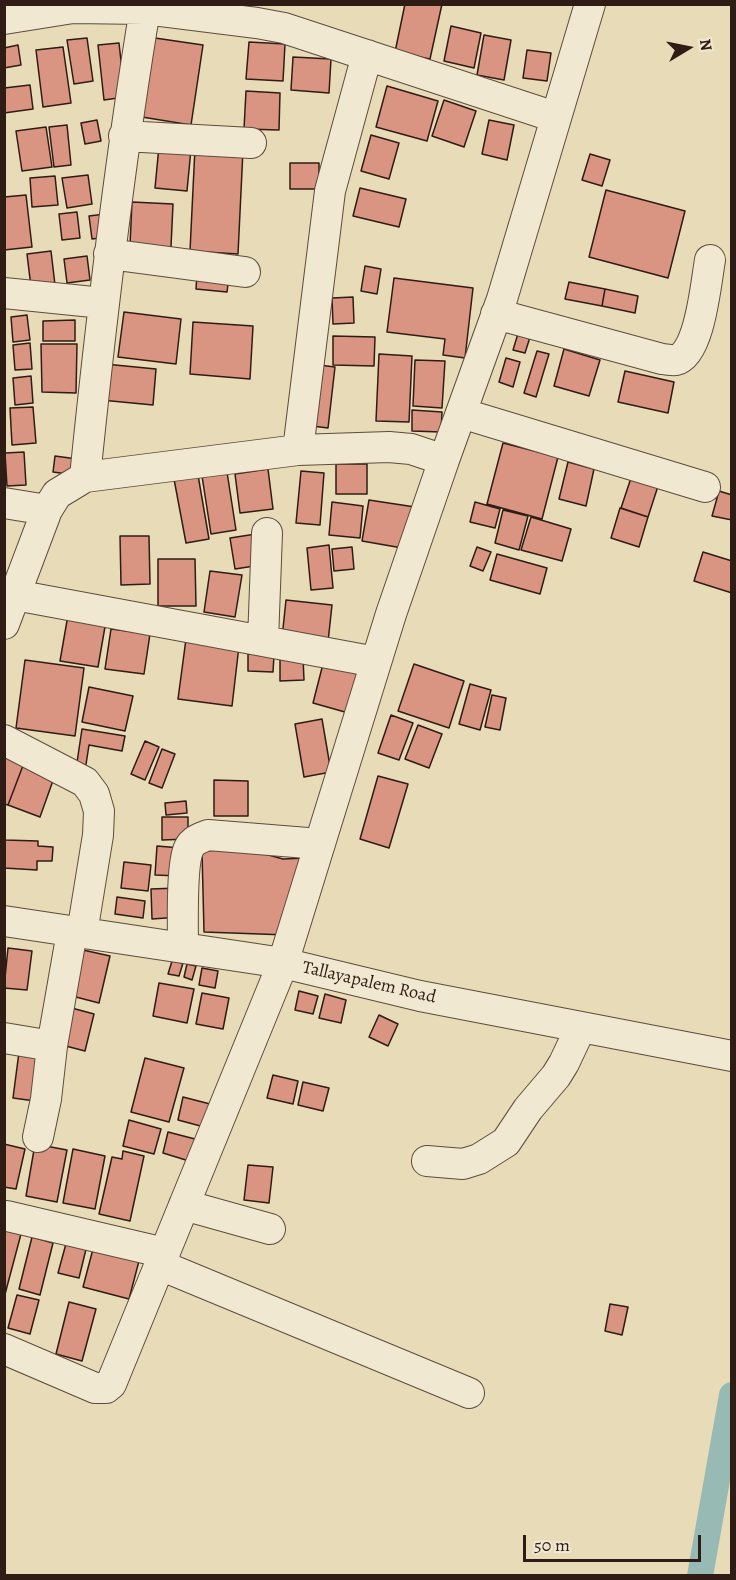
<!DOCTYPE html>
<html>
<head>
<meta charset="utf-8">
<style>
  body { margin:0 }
  #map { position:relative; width:736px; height:1580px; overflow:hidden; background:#e8dbb7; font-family:Alegreya,serif }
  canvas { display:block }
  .frame { position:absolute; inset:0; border:6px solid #2f1c14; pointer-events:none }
  .north { position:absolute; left:658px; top:18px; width:60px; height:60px; -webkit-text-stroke:4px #f0e8d0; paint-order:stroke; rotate:80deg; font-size:16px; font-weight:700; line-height:24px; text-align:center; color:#2f1c14 }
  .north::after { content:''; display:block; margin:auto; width:21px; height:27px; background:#2f1c14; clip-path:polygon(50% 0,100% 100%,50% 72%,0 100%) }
  .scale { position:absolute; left:523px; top:1535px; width:178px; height:27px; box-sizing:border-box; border:3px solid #2f1c14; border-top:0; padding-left:8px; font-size:18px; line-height:21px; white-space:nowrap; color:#2f1c14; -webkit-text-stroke:4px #f0e8d0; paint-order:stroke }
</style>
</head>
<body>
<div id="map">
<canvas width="736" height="1580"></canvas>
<div class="frame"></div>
<div class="north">N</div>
<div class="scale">50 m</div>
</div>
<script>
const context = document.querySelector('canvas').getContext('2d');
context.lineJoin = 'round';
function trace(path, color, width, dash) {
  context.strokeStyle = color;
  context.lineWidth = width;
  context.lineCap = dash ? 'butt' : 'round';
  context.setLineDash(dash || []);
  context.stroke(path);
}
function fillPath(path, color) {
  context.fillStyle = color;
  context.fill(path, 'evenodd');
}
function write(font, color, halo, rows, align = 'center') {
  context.font = font + ' Alegreya,serif';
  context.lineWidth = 4.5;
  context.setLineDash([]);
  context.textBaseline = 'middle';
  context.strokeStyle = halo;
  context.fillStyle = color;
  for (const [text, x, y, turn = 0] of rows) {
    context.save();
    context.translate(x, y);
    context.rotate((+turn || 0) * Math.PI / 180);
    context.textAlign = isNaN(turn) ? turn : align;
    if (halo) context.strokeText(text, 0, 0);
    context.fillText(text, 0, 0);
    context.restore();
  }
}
const canal = new Path2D(`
  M700,1576L732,1395`);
const building = new Path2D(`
  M405,4H442L430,59L395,52Z
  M451,26L481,33L474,68L444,61Z
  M484,35L511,40L504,80L477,75Z
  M87,38L93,81L74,84L67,40Z
  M155,38L203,45L191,125L142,117Z
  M249,42L285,44L283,81L246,79Z
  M119,43L125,97L104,100L98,45Z
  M18,45L21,65L4,68V48Z
  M63,47L71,103L43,107L36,50Z
  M527,50L551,53L547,81L523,78Z
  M293,57L331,59L329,93L291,90Z
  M30,85L33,109L4,113V88Z
  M387,86L438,101L427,141L376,127Z
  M246,91L280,93L279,130L244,129Z
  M444,100L476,111L464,147L432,136Z
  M97,120L101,141L85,144L81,123Z
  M489,120L514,125L507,160L482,154Z
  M67,125L71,165L54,167L49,127Z
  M46,127L52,167L22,171L16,131Z
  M371,135L399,143L389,179L361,171Z
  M159,146L191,149L187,191L155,188Z
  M195,148L243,150L238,254L190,251Z
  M590,154L610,160L602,186L582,180Z
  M290,163H319V189H290Z
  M88,175L92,204L67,208L62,178Z
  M55,176L58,205L32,207L30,178Z
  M360,188L406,199L399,227L353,216Z
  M606,190L685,211L668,278L589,257Z
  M26,195L32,247L4,250V197Z
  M132,202L173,204L171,247L130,245Z
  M77,212L80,238L62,240L59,214Z
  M105,214L108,237L92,239L89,216Z
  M51,251L55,285L31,287L27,254Z
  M87,256L90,280L67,283L64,259Z
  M365,266L381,269L377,294L361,291Z
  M197,274L229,276L227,292L196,289Z
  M394,278L473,288L465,358L443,355L445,339L387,332Z
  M569,282L605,289L602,306L565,299Z
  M605,289L638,296L635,313L602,306Z
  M353,297L354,323L333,324L332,298Z
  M124,312L181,319L176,364L118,357Z
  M27,315L30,340L13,342L11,317Z
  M75,320V341H43V321Z
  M193,322L253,326L250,379L190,374Z
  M520,327L532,331L525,353L513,350Z
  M333,336L375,337L374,366L333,365Z
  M30,343L32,369L15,370L13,345Z
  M41,344H77L76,393L42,392Z
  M564,349L600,360L589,396L554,386Z
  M537,351L549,354L536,397L524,393Z
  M379,354L412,356L409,422L376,421Z
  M506,358L520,362L513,387L499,382Z
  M415,360L445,361L442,408L413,406Z
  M105,364L156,369L153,405L101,400Z
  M319,365L335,367L328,428L312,426Z
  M625,371L674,382L668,413L618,402Z
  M31,376L33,403L15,405L13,378Z
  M33,407L36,443L12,445L10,408Z
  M412,410L442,412L441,432L412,431Z
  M503,443L558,457L542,519L487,504Z
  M24,452L26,485L7,486L5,453Z
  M55,456L77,459L75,475L53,472Z
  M568,462L594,469L586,506L559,499Z
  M336,464H367V494H336Z
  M268,469L273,509L240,513L235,474Z
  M301,471L324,473L320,525L296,523Z
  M227,472L236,530L211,534L202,476Z
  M633,472L660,480L648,517L621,508Z
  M198,475L209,539L186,543L174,479Z
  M719,491L732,495V520L712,516Z
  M369,500L415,507L408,549L362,541Z
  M332,502L363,506L360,538L329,535Z
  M475,502L500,509L495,528L470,522Z
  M620,508L648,517L639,547L611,538Z
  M503,510L528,516L519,550L495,543Z
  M531,517L571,529L562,561L521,550Z
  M256,534L261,565L235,569L230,538Z
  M120,536H149L150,584L121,585Z
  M329,545L333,588L311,590L307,548Z
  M352,547L354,569L334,571L332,549Z
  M477,547L491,552L483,571L470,566Z
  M703,552L732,561V593L694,581Z
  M497,554L547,568L540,594L490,580Z
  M158,559H195L196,606H158Z
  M210,571L242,575L235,617L204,612Z
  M286,600L332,605L328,642L282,638Z
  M68,615L106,621L98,667L60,661Z
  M111,629L150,634L144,674L105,669Z
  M186,639L239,646L232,706L178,699Z
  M248,654L274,655L273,672L248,671Z
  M280,657H303L304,680L280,681Z
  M25,660L84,668L75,736L16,728Z
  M324,660L363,670L352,714L313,703Z
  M414,664L464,681L449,728L398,711Z
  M470,684L491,690L480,730L459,724Z
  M89,687L133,696L125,731L82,722Z
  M492,695L506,698L500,730L485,727Z
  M391,715L413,723L399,760L378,753Z
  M322,719L331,772L304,777L295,724Z
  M418,725L442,734L429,768L405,759Z
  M82,729L125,736L122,751L89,745L85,771L76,769Z
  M145,741L159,747L145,780L131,774Z
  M162,749L175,754L162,788L149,783Z
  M4,756L24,763L8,805L4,804Z
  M24,763L55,775L40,817L8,805Z
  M378,776L408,784L389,848L360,839Z
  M214,780L248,781V816H214Z
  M186,801L187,813L166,815L165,803Z
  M162,817H188V839L162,840Z
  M4,824L5,840L38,841V846L53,847L52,861H37V870L4,868Z
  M233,845L283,859L306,858L287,935L204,932L202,851L238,849Z
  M157,846L181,848L179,876L155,875Z
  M124,862L151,865L148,891L121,888Z
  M178,888L180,917L152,919L151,889Z
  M117,897L145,901L143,918L115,914Z
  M8,948L32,951L27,990L4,988Z
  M83,950L110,956L99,1003L72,996Z
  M172,961L183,963L179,976L168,974Z
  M187,964L196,966L192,980L184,977Z
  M202,968L218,971L215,988L199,985Z
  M159,983L194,989L187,1023L153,1016Z
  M299,991L318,996L313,1014L295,1010Z
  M202,993L229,998L223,1029L196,1024Z
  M325,994L346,1000L341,1023L319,1018Z
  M68,1007L94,1014L85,1051L58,1044Z
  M379,1015L398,1024L388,1046L369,1037Z
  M19,1052L40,1055L35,1101L13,1098Z
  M145,1058L184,1068L169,1122L131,1112Z
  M273,1075L298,1081L293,1104L267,1098Z
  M303,1082L329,1088L323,1111L298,1105Z
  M183,1097L214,1105L208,1128L178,1120Z
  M129,1120L161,1129L154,1154L123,1146Z
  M168,1132L195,1139L189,1161L163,1153Z
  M4,1144L25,1149L16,1189L4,1187Z
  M35,1144L67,1150L57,1202L26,1196Z
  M73,1149L105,1156L95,1209L63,1203Z
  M123,1151L144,1156L130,1221L99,1214L112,1157L122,1159Z
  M248,1165L273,1167L269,1203L244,1200Z
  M4,1230L21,1234L4,1298Z
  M32,1237L53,1243L40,1295L19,1289Z
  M67,1240L87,1245L79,1278L58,1273Z
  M93,1249L139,1261L129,1299L83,1287Z
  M17,1295L39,1300L30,1334L8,1328Z
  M69,1302L96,1309L82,1361L56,1354Z
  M610,1304L628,1307L622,1335L605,1331Z`);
const minor = new Path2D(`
  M145,9L257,23L284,28L555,117
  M4,19L73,8L145,9C119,165 101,320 85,477
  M124,136L251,143
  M109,254L245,272
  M4,293L103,303
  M496,314L662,359C666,359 672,361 676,360C700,354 706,282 710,260
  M461,413L705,487
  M298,450L330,191L367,55
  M444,460L502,299L590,4
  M4,503L47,510
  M15,595L376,662
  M4,624L47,510L57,494L85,477L298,450L389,447L411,449L444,460L391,614L283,963L111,1384L106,1388H95L4,1349
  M263,641L267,533
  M4,740L85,782L94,794L99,811L98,835L82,933
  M4,921L283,963L420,996L732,1056
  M183,948C183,927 181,864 189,848C193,840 200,838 208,835L320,844
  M4,1038L52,1046
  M38,1137L46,1099L52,1046L72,932
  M427,1161L463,1164L479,1159L506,1142L528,1109L556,1076L564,1063L581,1027
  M184,1205L270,1229
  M7,1216L165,1253
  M160,1265L469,1393`);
const streetNames = [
  ["Tallayapalem Road",369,983,13]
];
trace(canal, '#98bab5', 26);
fillPath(building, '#d99482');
trace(building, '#2f1c14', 1.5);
trace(minor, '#5d4c3d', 32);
trace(minor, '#f0e8d0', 30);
write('18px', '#2f1c14', '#f0e8d0', streetNames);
</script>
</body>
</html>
